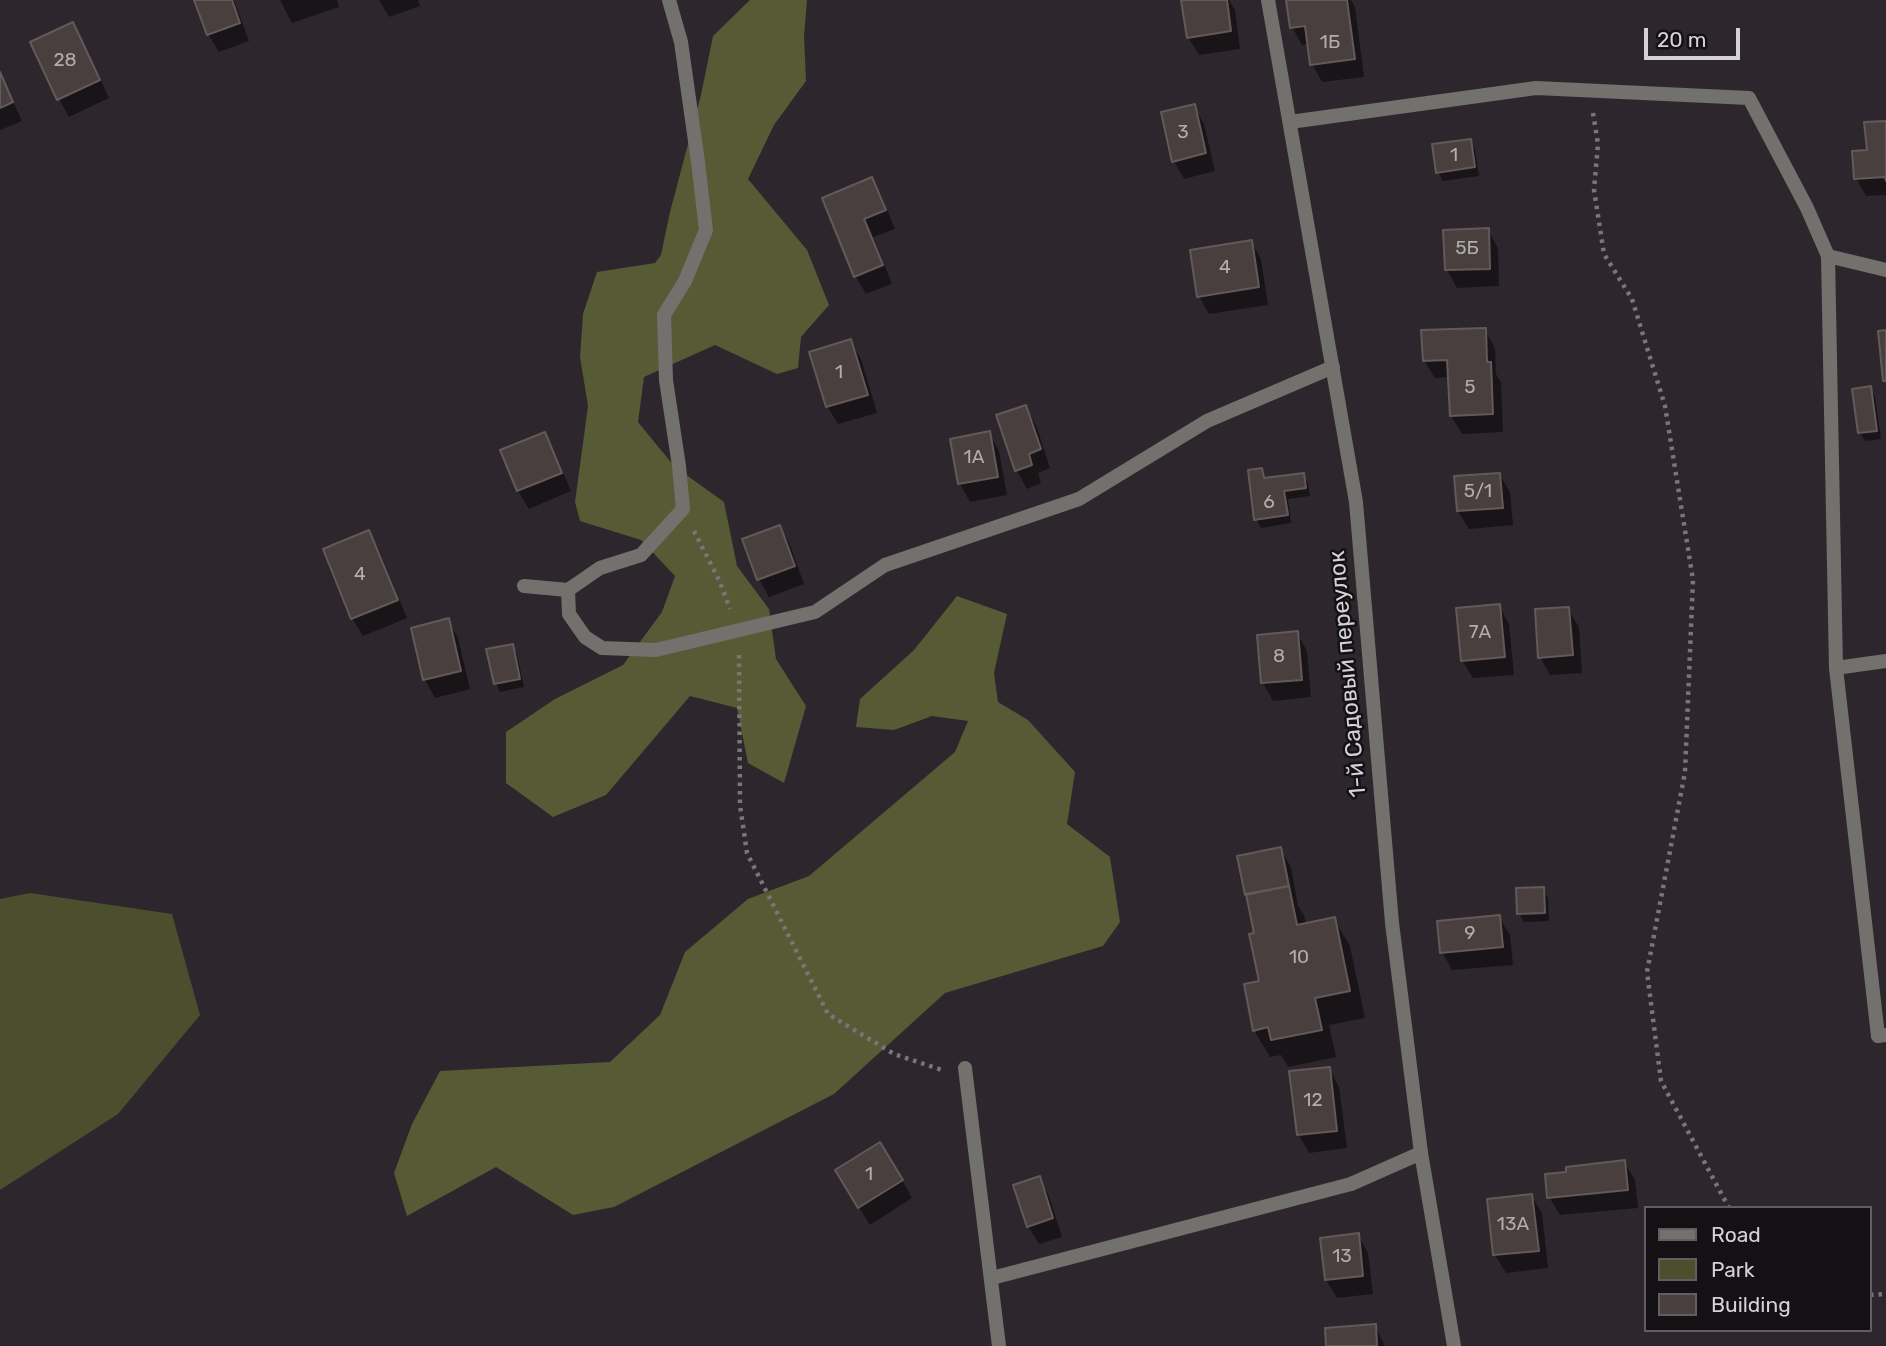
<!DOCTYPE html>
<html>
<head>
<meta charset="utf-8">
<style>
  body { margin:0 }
  #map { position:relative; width:1886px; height:1346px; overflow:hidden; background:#2d272d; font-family:Rubik,sans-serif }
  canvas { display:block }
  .legend { position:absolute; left:1644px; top:1206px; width:228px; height:126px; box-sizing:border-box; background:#131113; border:2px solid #615e61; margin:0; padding:9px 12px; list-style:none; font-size:21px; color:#d5d2d5 }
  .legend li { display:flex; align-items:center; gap:14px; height:35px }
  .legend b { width:35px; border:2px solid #615e61 }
  .scale { position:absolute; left:1644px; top:28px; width:96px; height:32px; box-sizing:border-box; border:4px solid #d5d2d5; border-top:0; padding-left:9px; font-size:21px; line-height:24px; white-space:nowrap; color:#d5d2d5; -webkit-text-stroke:5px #131113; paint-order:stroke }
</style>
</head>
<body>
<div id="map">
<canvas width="1886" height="1346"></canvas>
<ul class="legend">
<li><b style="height:9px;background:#73716d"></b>Road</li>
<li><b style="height:19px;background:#4b4f2d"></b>Park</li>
<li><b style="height:19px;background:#493f3f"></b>Building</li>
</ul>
<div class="scale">20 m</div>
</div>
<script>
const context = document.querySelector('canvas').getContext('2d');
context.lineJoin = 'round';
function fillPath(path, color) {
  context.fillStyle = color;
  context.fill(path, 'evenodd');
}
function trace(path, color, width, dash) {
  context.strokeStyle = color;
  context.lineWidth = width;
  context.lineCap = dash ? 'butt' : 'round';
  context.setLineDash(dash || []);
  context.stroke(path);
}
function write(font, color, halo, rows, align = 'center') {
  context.font = font + ' Rubik,sans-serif';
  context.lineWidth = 5;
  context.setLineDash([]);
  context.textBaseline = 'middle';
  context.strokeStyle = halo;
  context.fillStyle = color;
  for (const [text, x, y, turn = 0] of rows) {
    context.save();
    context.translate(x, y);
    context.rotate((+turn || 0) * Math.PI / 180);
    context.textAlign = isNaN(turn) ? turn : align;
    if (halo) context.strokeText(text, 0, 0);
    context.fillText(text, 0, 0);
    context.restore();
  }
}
const green = new Path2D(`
  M30,893L172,914L200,1015L118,1114L0,1190V899Z`);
const forest = new Path2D(`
  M750,0H807L804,36L806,81L774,125L748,179L807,250L829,305L801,337L798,368L777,374L715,345L644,377L638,422L674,466L724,502L737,566L769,609L776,659L806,706L784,783L748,763L737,708L690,696L606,795L553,817L506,783V732L555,699L623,665L662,612L675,576L641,540L580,521L575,502L588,406L580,357L583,314L597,272L655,263L661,255L670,212L701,95L713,36Z
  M957,596L1007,614L994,673L998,702L1028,720L1075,772L1067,824L1110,857L1120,922L1103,946L945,993L834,1094L614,1207L573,1215L496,1167L407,1216L394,1173L412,1124L440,1071L610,1062L660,1015L685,952L748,899L809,876L955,752L968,721L932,716L894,730L856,727L860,699L914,650Z`);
const shadow = new Path2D(`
  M196,0H234L249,41L219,52L208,34Z
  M280,0H337L339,7L292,23Z
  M379,0H418L420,6L389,17Z
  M1183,0H1229L1235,10L1240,49L1199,55L1188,37Z
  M1288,0H1351L1355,7L1364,77L1322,82L1312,64L1309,44L1302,45L1292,27Z
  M73,24L83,42L109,98L69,117L59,99L32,42Z
  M0,74L22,121L0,130Z
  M1194,106L1204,124L1215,171L1184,179L1174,161Z
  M1886,123V195L1866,196L1856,178L1869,152Z
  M1470,141L1475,149L1479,176L1443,181L1438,172Z
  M872,179L882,197L895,229L873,237L892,284L866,294L855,276L824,199Z
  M1488,230L1498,248L1499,286L1457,288L1447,270Z
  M1251,241L1261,259L1268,305L1209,314L1199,296Z
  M1485,330L1495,348L1496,374L1501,382L1503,432L1462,434L1451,416L1450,377L1435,378L1424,360Z
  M850,341L861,359L877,413L838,424L827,406Z
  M1870,388L1875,396L1881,439L1865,441L1860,433Z
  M1025,407L1036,425L1050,468L1038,473L1041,483L1027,489L1017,471L998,416Z
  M989,433L999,451L1007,495L970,502L960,484L952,440Z
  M544,434L554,452L571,491L529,509L518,491L502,451Z
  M1261,470L1267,480L1303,474L1308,483L1310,496L1288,499L1291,523L1261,528L1256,519Z
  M1499,474L1510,492L1513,525L1469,529L1458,511Z
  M780,527L790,545L804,584L769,597L759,579L744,540Z
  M369,532L379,550L407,618L363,636L352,618Z
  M1499,606L1509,624L1514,675L1473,678L1462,660Z
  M1568,609L1579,627L1582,673L1550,675L1540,657Z
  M448,620L458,638L470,689L435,698L425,680L413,629Z
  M1297,633L1307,651L1311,697L1273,701L1263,683L1258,637Z
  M512,646L517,654L524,687L500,692L496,683Z
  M1280,849L1291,867L1298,906L1304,915L1306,925L1334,919L1350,946L1365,1018L1329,1025L1336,1057L1288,1067L1281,1055L1270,1057L1254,1030L1261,982L1256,934Z
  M1543,889L1548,898L1549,921L1524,922L1519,913Z
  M1499,917L1510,935L1513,965L1452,970L1442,952Z
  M1329,1068L1339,1087L1347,1148L1309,1153L1299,1135L1291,1073Z
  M1624,1162L1635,1180L1638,1208L1560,1215L1549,1197Z
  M1039,1178L1049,1196L1062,1237L1039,1244L1028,1226Z
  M902,1180L912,1198L870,1225L847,1188Z
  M1531,1195L1542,1213L1548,1268L1506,1273L1495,1255L1489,1201Z
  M1358,1235L1368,1253L1373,1294L1337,1298L1326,1280Z
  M1375,1326L1385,1346H1328Z`);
const building = new Path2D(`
  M194,0H232L240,23L207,35Z
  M1181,0H1227L1231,31L1187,38Z
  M1286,0H1347L1355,59L1310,65L1305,26L1290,28Z
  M73,22L100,80L57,100L30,42Z
  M0,72L13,102L0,108Z
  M1195,104L1206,153L1172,162L1161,112Z
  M1886,121V181L1885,177L1854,179L1852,151L1867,150L1864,122Z
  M1471,139L1475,167L1436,173L1432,144Z
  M872,177L886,210L864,219L883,265L854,277L822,198Z
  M1489,228L1490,269L1445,270L1443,230Z
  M1252,240L1259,287L1197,297L1190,250Z
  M1486,328L1487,362H1491L1493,414L1450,416L1447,360L1423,361L1421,330Z
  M1886,330V381H1883L1878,331Z
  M851,339L868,395L826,407L809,352Z
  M1871,386L1877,431L1858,433L1852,389Z
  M1026,405L1041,449L1029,454L1032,465L1015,471L996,415Z
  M990,431L998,477L958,484L950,439Z
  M545,432L562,473L517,491L500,450Z
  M1262,468L1264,478L1304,473L1306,488L1284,491L1288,515L1254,520L1248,470Z
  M1500,473L1503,508L1457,511L1454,476Z
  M780,525L795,566L757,580L742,539Z
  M369,530L398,600L351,619L323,549Z
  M1500,604L1505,657L1461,661L1456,608Z
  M1569,607L1573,655L1538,658L1535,609Z
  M449,618L461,671L423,680L411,628Z
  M1298,631L1302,680L1261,683L1257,635Z
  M513,644L520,679L494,684L486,649Z
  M1281,847L1289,886L1245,895L1237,856Z
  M1289,886L1297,925L1335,917L1350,991L1315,998L1322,1030L1271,1040L1268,1027L1253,1031L1244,984L1259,981L1249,934L1254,933L1246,894Z
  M1544,887L1545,913L1517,914L1516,888Z
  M1500,915L1503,947L1440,953L1437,921Z
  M1330,1067L1337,1131L1297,1135L1289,1071Z
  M880,1142L903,1180L858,1208L835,1170Z
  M1625,1160L1628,1190L1547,1198L1545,1174L1566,1172V1167Z
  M1040,1176L1053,1218L1027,1227L1013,1185Z
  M1532,1194L1539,1251L1493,1255L1487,1199Z
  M1359,1233L1363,1276L1325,1280L1320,1238Z
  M1376,1324L1377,1346H1326L1325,1328Z`);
const path = new Path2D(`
  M1593,113L1598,144L1594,190L1604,254L1632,299L1665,406L1693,580L1685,772L1647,972L1661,1081L1729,1208
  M694,531L719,580L730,609
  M739,655L740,805L747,853L828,1014L894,1054L945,1071
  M1870,1295L1886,1294`);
const lane = new Path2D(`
  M1290,122L1536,88L1749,98L1807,208L1828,256L1836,668L1878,1036
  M524,586L568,590L569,614L585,637L602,648L656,650L815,612L885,565L1079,499L1207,421L1333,367
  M568,590L600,568L641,555L683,509L679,466L666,380L664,315L685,281L706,230L698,162L681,42L669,0
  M992,1278L1351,1184L1421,1153`);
const street = new Path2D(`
  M1268,0L1356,502L1392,923L1421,1153L1454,1346
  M1828,256L1886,270
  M1836,668L1886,661
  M1878,1036L1886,1035
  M965,1068L999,1346`);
const numberNames = [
  ["1Б",1330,43],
  ["28",65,61],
  ["3",1183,133],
  ["1",1454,156],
  ["5Б",1467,249],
  ["4",1225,268],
  ["1",839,373],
  ["5",1470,388],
  ["1А",974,458],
  ["5/1",1478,492],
  ["6",1269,503],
  ["4",360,575],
  ["7А",1480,633],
  ["8",1279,657],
  ["9",1470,934],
  ["10",1299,958],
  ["12",1313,1101],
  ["1",869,1175],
  ["13А",1513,1225],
  ["13",1342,1257]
];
const streetNames = [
  ["1-й Садовый переулок",1348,674,-95]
];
fillPath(green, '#4b4f2d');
fillPath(forest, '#565a35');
fillPath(shadow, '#0007');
fillPath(building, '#493f3f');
trace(building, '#635958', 2);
trace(path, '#797579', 4.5, [3.5, 5]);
trace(lane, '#73716d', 14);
trace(street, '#73716d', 14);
write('19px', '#b2adb0', null, numberNames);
write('23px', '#d5d2d5', '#131113', streetNames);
</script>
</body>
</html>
